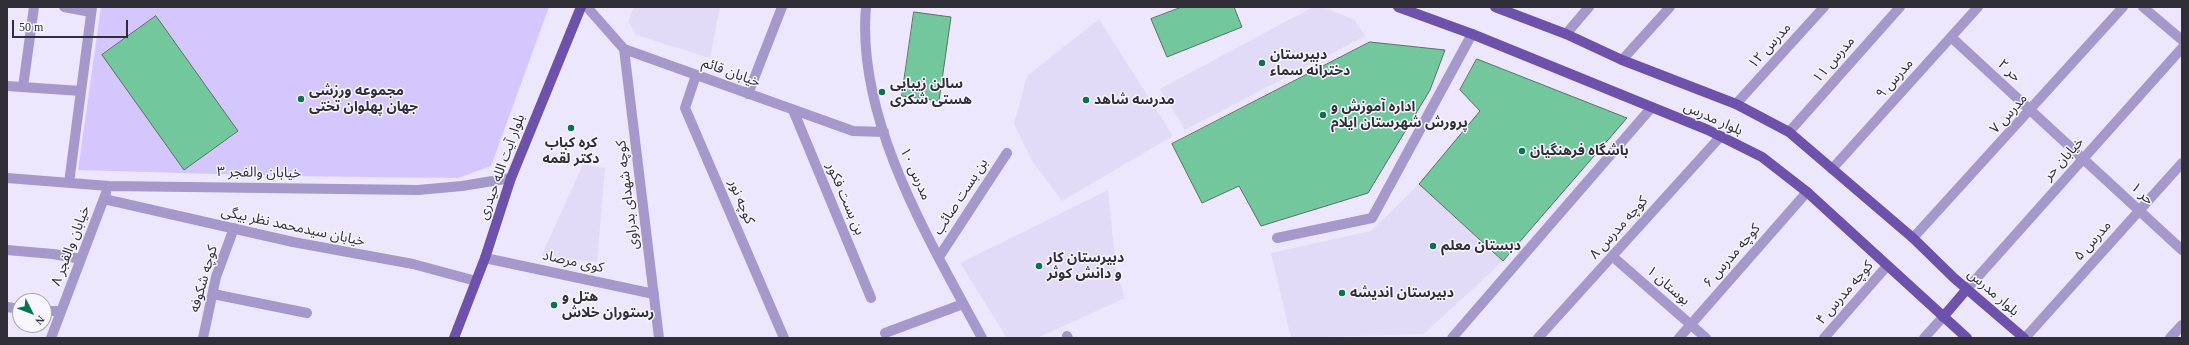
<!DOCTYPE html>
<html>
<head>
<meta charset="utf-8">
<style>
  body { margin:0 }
  #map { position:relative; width:2189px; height:345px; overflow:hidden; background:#ece7fc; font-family:"Times New Roman",serif }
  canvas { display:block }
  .frame { position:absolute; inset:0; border:8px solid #302e36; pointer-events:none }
  .north { position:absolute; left:12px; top:293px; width:40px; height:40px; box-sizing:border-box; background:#f8f7ff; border:1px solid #a8a7af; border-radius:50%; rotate:132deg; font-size:11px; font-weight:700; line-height:16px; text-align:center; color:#302e36 }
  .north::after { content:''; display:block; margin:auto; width:14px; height:18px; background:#07744d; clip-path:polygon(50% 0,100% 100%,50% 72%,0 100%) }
  .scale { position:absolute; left:12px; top:20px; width:116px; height:18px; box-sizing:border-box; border:2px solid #302e36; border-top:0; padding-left:5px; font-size:12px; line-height:14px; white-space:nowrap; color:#302e36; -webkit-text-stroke:3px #f8f7ff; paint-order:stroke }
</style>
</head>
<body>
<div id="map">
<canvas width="2189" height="345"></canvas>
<div class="frame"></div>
<div class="north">N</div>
<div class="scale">50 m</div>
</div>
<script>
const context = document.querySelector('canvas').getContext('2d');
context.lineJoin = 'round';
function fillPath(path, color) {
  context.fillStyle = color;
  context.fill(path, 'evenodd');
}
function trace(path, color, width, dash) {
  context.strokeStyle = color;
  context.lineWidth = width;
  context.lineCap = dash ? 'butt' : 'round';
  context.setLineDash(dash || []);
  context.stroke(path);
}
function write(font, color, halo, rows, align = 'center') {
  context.font = font + ' "Times New Roman","Noto Sans Arabic",serif';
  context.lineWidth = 3;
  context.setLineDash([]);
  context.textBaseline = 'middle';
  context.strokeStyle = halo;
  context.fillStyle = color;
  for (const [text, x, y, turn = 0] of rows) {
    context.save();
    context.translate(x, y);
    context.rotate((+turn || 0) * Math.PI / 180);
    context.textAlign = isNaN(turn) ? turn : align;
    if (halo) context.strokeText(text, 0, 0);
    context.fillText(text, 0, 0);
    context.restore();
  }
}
const built = new Path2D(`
  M634,7H720L710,58L636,35L628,21Z
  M1313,7H1323L1355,20L1365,36L1185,130L1160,89Z
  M1099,19L1173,136L1062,201L1032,161L1014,124L1027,76Z
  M583,164L605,168L597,262L541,257Z
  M1419,184L1503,261L1424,334L1291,338L1271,253L1371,231Z
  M1108,190L1116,269L1125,298L1037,338H1007L960,263Z`);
const green = new Path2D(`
  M101,7H549L491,166L458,178L284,176L78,170Z`);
const building = new Path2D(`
  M1182,7H1234L1242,27L1167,57L1151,19Z
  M914,12L951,17L939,101L902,96Z
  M156,16L238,131L184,170L102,55Z
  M1370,42L1445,50L1430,90L1368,193L1261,226L1239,186L1202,203L1172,144Z
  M1477,59L1627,118L1503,261L1419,184L1480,111L1460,90Z`);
const minor = new Path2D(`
  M64,7L91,12
  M587,7L624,49L853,131L884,132
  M866,7C856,121 930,241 982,338
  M2143,7L2182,40
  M1566,34L1589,7
  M1951,37L2182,250
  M624,49L659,338
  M1622,60L1670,7
  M696,75L685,108L784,338
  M7,86L81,91
  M23,87L34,7
  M748,94L782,7
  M1736,104L1824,7
  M793,110L871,298
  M1789,132L1900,7
  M1832,169L1978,7
  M7,178L109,186L418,190L462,186L511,178
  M69,183L92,7
  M104,199L293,242L413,264L476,281
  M1277,238L1372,218L1472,34
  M1913,238L2123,7
  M7,250L53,254L81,259
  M1612,256L1706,338
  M939,257L1007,153
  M485,258L654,294
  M1967,289L2182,48
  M213,294L307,313
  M7,307L20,309
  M44,311H61
  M885,333L963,304
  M1067,336L1068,338
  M51,338L106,193
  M203,338L216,277L234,228
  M1452,338L1652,107
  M1538,338L1721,136
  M1679,338L1807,192
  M1824,338L1887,266
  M1924,338L1943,317
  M2025,338L2182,163
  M2170,338L2182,325`);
const major = new Path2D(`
  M1398,7L1472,34L1708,130L1762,157L1807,192L1967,338
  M1495,7L1566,34L1622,60L1736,104L1789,132L1913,238L1954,278L2024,338
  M1943,317L1967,289
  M454,338L485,258L511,178L581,7`);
const markers = [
  [1262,63,4,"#07744d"],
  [882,92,4,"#07744d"],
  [301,99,4,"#07744d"],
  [1086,100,4,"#07744d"],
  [1323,115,4,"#07744d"],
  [571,128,4,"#07744d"],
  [1522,151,4,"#07744d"],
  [1433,246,4,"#07744d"],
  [1039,266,4,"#07744d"],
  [1342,293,4,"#07744d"],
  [554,305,4,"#07744d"]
];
const streetNames = [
  ["مدرس ۱۲",1770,46,-48],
  ["مدرس ۱۱",1834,60,-49],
  ["حر ۲",2009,71,43],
  ["خیابان قائم",731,73,20],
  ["مدرس ۹",1895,79,-48],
  ["مدرس ۷",2009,114,-48],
  ["بلوار مدرس",1713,119,24],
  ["خیابان حر",2064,159,-48],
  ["بلوار آیت الله حیدری",502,167,-70],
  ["خیابان والفجر ۳",259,173,1],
  ["مدرس ۱۰",915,174,66],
  ["حر ۱",2142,194,43],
  ["کوچه شهدای بدراوی",628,195,-97],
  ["بن بست صائب",961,197,-57],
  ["بن بست فکور",845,199,67],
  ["کوچه نور",741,202,68],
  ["خیابان سیدمحمد نظر بیگی",293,227,12],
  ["کوچه مدرس ۸",1619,228,-48],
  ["مدرس ۵",2093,241,-48],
  ["خیابان والفجر ۸",71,246,-69],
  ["کوچه مدرس ۶",1732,256,-49],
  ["کوی مرصاد",573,262,12],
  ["کوچه شکوفه",204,279,-74],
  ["بوستان ۱",1668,286,41],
  ["کوچه مدرس ۴",1845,293,-49],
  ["بلوار مدرس",1993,293,41]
];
const poiNames = [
  ["دبیرستان",1270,55],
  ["دخترانه سماء",1270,71],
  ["سالن زیبایی",890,84],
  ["هستی شکری",890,100],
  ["مجموعه ورزشی",309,91],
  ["جهان پهلوان تختی",309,107],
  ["مدرسه شاهد",1094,100],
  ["اداره آموزش و",1331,107],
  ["پرورش شهرستان ایلام",1331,123],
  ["کره کباب",571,143,"center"],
  ["دکتر لقمه",571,159,"center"],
  ["باشگاه فرهنگیان",1530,151],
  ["دبستان معلم",1441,246],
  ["دبیرستان کار",1047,258],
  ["و دانش کوثر",1047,274],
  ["دبیرستان اندیشه",1350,293],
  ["هتل و",562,297],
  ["رستوران خلاش",562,313]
];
fillPath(built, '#e1dbf7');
fillPath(green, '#d4c7fd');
fillPath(building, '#73c79d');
trace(building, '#5d7065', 1);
trace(minor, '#a599cb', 10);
trace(major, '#6e51ab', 10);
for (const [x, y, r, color] of markers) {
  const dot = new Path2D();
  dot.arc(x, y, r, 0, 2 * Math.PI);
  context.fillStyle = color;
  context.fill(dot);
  trace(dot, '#f8f7ff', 1.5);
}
write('14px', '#302e36', '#f8f7ff', streetNames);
write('bold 14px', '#302e36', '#f8f7ff', poiNames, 'left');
</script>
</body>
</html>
